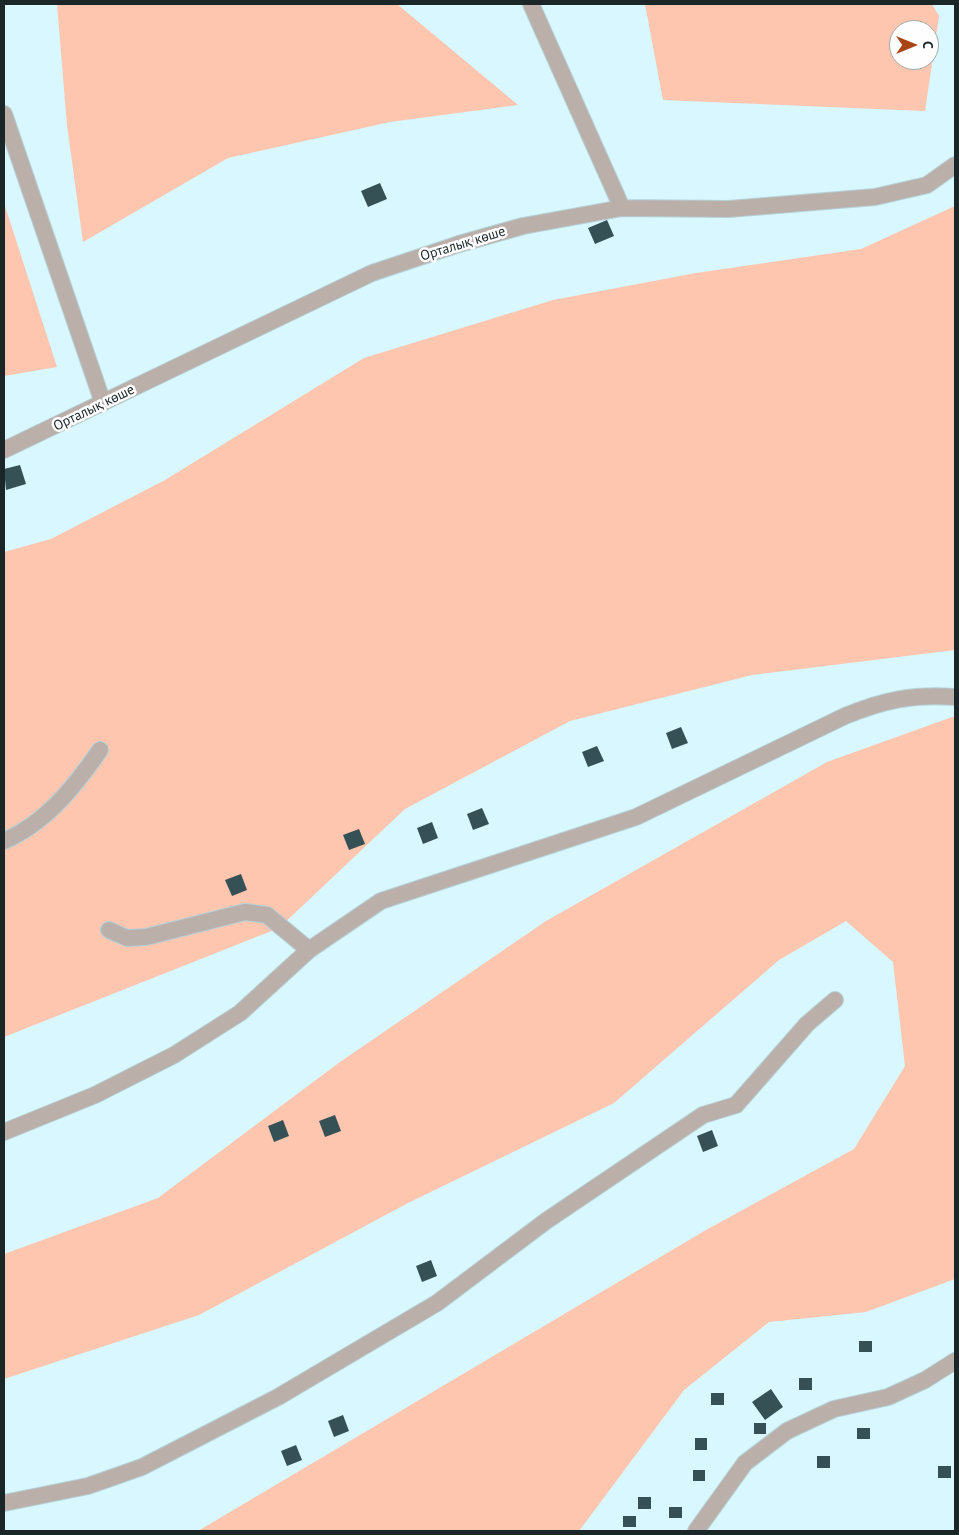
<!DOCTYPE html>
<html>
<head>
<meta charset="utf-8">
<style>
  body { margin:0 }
  #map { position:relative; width:959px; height:1535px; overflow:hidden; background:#d8f7fe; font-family:"PT Sans",sans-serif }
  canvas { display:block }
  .frame { position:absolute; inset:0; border:5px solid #1a2628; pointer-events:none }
  .north { position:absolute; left:889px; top:20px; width:50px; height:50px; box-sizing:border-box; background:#fefefe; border:1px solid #a3a8a8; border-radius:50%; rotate:90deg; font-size:14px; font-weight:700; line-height:20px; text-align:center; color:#1a2628 }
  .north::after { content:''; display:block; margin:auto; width:18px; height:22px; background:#a94415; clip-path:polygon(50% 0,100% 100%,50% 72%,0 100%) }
</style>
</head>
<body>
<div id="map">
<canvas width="959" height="1535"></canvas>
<div class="frame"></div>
<div class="north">С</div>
</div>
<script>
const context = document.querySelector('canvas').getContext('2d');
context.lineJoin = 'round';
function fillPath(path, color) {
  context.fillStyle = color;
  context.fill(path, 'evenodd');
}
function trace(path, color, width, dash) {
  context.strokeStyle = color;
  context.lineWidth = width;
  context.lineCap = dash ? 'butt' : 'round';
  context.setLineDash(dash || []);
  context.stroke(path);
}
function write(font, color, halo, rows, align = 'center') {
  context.font = font + ' "PT Sans",sans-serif';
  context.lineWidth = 5;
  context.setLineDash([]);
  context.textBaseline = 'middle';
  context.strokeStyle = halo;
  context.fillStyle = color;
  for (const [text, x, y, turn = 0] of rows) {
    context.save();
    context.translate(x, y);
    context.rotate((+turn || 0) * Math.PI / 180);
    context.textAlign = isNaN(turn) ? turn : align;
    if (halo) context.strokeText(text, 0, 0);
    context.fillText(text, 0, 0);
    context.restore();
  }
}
const green = new Path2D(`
  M57,4H397L518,105L390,122L228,158L83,242L67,125Z
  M645,4H932L939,16L925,111L663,100ZM899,30H929V60H899Z
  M4,203L57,367L4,376Z
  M955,206V650L752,675L570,721L405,809L279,928L4,1037V552L51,539L165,480L364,358L553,300L696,273L861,249Z
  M955,716V1279L866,1312L769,1322L684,1390L579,1531H198L706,1230L854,1149L905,1066L893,962L846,921L779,960L614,1103L408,1203L199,1315L4,1379V1254L158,1198L340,1062L546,921L827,762Z`);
const building = new Path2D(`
  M380,183L387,199L368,207L361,191Z
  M607,220L614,236L595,244L588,228Z
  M20,465L26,484L6,490L4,469Z
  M681,727L688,743L672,749L666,733Z
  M597,746L604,761L588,767L582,752Z
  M482,808L489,824L473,830L467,814Z
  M432,822L438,838L423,844L417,828Z
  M359,829L365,844L349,850L343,835Z
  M241,874L247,890L232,896L225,880Z
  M335,1115L341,1131L325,1137L319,1121Z
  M283,1120L289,1136L274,1142L268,1126Z
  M712,1130L718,1146L703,1152L697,1136Z
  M431,1260L437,1276L422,1282L416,1266Z
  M859,1341H872V1352H859Z
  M799,1378H812V1390H799Z
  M771,1389L783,1407L765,1420L752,1402Z
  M711,1393H724V1405H711Z
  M343,1415L349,1431L334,1437L328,1421Z
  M754,1423H766V1434H754Z
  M857,1428H870V1439H857Z
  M695,1438H707V1450H695Z
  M296,1445L302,1460L287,1466L281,1451Z
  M817,1456H830V1468H817Z
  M938,1466H951V1478H938Z
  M693,1470H705V1481H693Z
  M638,1497H651V1509H638Z
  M669,1507H682V1518H669Z
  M623,1516H636V1527H623Z`);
const minor = new Path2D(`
  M531,4L622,208
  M4,114L103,403
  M4,450L372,273L459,244L523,226L622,208L729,209L875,197L927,185L955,165
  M4,841C46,823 75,786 100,750
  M109,930L127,938L146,937L245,912L267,915L309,950
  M4,1132L95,1095L174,1055L240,1013L309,950L381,901L636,817L845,716C884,700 913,694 955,697
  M4,1503L88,1486L142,1467L278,1397L437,1303L546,1221L703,1115L736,1105L807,1024L835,1000
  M696,1531L745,1463L787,1431L834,1409L888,1397L925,1380L955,1361`);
const streetNames = [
  ["Орталық көше",463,244,-17],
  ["Орталық көше",94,408,-26]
];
fillPath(green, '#fec5af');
fillPath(building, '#365156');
trace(minor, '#b6d1d7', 18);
trace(minor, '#bbafaa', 16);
write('14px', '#1a2628', '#fefefe', streetNames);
</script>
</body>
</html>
